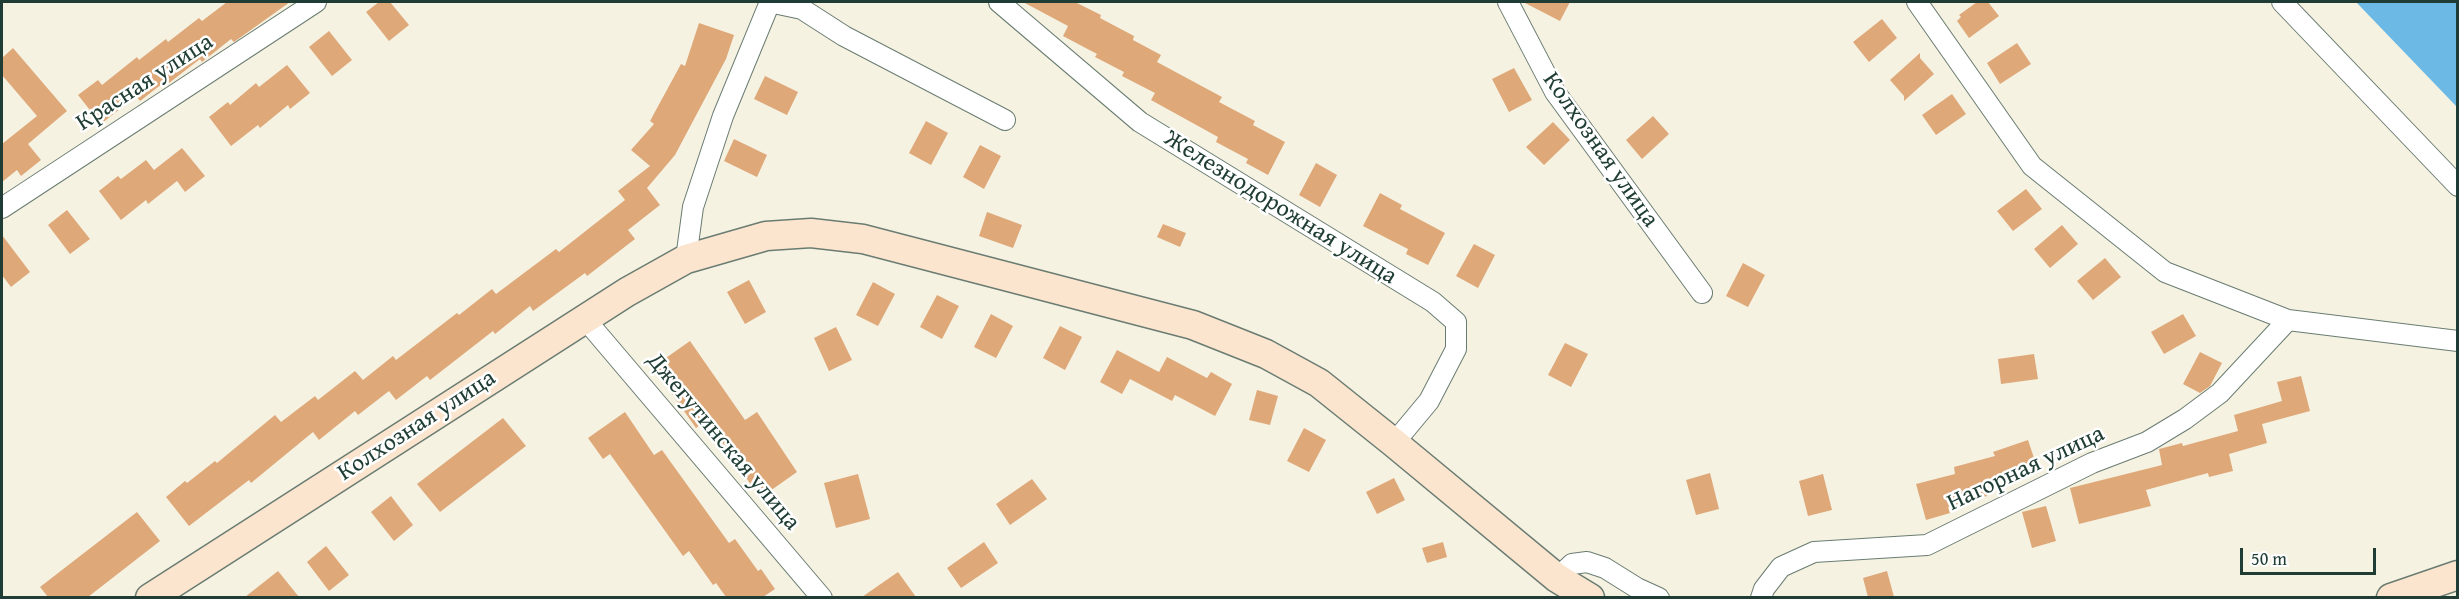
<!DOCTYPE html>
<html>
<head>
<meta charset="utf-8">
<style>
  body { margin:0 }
  #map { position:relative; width:2459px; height:599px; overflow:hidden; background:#f5f2e2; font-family:"Gentium Book Plus",serif }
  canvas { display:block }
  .frame { position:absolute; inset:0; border:3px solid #1f3d34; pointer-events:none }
  .scale { position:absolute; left:2240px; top:548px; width:136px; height:27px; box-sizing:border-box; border:3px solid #1f3d34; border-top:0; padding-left:8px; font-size:18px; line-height:21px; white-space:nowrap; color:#1f3d34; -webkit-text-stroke:4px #fff; paint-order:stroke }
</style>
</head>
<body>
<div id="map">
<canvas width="2459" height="599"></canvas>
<div class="frame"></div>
<div class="scale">50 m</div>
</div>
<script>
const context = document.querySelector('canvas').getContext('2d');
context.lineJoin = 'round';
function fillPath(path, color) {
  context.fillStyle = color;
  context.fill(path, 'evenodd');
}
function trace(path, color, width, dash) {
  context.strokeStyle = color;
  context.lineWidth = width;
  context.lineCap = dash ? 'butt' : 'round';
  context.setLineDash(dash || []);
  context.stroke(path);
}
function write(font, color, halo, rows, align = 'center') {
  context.font = font + ' "Gentium Book Plus",serif';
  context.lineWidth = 5;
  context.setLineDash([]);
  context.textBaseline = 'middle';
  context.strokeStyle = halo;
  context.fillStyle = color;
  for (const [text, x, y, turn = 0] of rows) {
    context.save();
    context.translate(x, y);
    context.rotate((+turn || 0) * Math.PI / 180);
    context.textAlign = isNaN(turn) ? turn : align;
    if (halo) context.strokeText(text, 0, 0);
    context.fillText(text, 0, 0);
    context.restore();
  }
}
const water = new Path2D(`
  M2356,2H2457V107Z`);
const building = new Path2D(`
  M227,2H290L234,42L231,39L202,62L200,59L169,83L167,80L140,101L136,96L101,124L78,95L98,80L102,85L137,57L139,60L166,39L168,42L199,18L202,21Z
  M379,2H390L409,25L389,41L366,12Z
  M1023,2H1075L1101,15L1100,18L1134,36L1133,40L1161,55L1157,62L1222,97L1219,102L1255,121L1253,125L1285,142L1268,175L1246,163L1248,159L1216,142L1218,137L1151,100L1155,93L1122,76L1124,72L1095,57L1097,54L1063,36L1068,26Z
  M1523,2H1570L1560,21Z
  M1977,2H1988L1999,16L1969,38L1957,21L1961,17L1959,15Z
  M1882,19L1897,38L1869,62L1853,42Z
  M699,23L734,35L726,59L675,155L647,188L660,205L628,230L635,239L587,276L585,273L533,311L530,306L495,334L493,331L430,380L427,376L396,400L389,391L358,415L355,411L319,440L313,432L251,483L249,480L189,526L166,497L185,481L187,483L215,461L217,463L275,415L281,422L315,396L318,400L355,371L363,380L393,356L396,360L457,313L459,315L492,289L496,294L556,249L559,252L625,200L618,191L650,166L631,150L654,124L650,121L681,64L685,66Z
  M329,31L352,60L332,76L309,47Z
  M2017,43L2031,64L2000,84L1987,63Z
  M13,48L67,111L28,144L41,160L21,176L17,170L2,182V144L37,116L2,75V58Z
  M1920,53V58L1934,74L1904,101V96L1890,80Z
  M287,65L310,93L290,109L288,105L260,128L258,125L231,146L209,117L228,102L230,105L256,83L259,87Z
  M1514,68L1532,100L1509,112L1492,79Z
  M765,76L798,92L787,115L754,99Z
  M1952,94L1966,114L1936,135L1922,115Z
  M1653,116L1669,134L1642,159L1626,140Z
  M926,121L948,133L931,165L909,153Z
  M1553,122L1570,140L1544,165L1526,147Z
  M734,139L767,155L757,177L724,161Z
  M980,145L1001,156L984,189L963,177Z
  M182,148L205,176L185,192L177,181L148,204L146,200L121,220L99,191L118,176L121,179L146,160L154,170Z
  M1316,163L1337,175L1320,207L1299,195Z
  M2026,189L2042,209L2013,231L1997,211Z
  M1380,193L1402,205L1400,209L1445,233L1428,265L1406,254L1408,249L1363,226Z
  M67,210L90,239L70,254L48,225Z
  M987,212L1022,225L1013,248L979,236Z
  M1163,224L1186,233L1180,247L1157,237Z
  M2062,225L2078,244L2050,268L2034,249Z
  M2,235L30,272L11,287L2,275Z
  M1474,244L1495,255L1478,288L1456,276Z
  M2105,258L2121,277L2093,300L2077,281Z
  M1743,263L1765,275L1748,307L1726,296Z
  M749,280L766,312L745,324L727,292Z
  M873,282L895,294L878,326L856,315Z
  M937,295L959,306L942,339L920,327Z
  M991,314L1013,326L996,358L974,347Z
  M2183,314L2196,336L2164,354L2151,332Z
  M1060,326L1082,337L1065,370L1043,358Z
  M836,327L852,360L829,371L814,338Z
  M690,341L745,420L757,412L797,472L760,498L707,420L696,428L653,367Z
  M1565,343L1588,354L1571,387L1548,375Z
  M1117,350L1159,372L1167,357L1207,378L1211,372L1232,384L1215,416L1175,395L1172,401L1130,379L1122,394L1100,382Z
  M2200,352L2222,363L2210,386L2200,393L2183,384Z
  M2034,354L2038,379L2001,384L1998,359Z
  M2301,376L2310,411L2262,424L2267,443L2229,454L2233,471L2209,477L2208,473L2146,490L2151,506L2079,524L2070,488L2162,465L2159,449L2182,443L2183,446L2238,431L2234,415L2282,401L2277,382Z
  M1257,390L1278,396L1270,425L1249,420Z
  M625,412L654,455L662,450L729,543L735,539L758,571L761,569L775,589L763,597H726L716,583L713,585L689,551L683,556L610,454L603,459L588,438Z
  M503,418L526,446L440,512L417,484Z
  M1304,428L1326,440L1309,472L1287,461Z
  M2028,440L2036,464L1983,481L1987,496L1948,507L1950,513L1926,520L1916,484L1955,474L1954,467L1995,456L1993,452Z
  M1710,473L1719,509L1696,515L1686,480Z
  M858,474L870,519L836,528L824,483Z
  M1823,474L1832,510L1808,516L1799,481Z
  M1394,478L1405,500L1377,514L1366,492Z
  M1032,479L1047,499L1010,525L996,504Z
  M391,496L413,525L394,541L371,512Z
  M2046,506L2056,541L2032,548L2022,512Z
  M137,512L160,541L88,597H48L40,587Z
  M984,542L998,563L961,588L947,568Z
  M1443,542L1447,557L1427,563L1422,548Z
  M326,546L349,575L329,591L307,562Z
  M278,571L299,597H245Z
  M1887,571L1894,597H1868L1863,578Z
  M898,572L916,597H862Z`);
const minor = new Path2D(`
  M769,2L802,9L844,36L1005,120
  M999,2L1140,122L1433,302L1456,322V349L1429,401L1394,443
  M1508,2L1555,92L1702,293
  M1917,2L2032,166L2165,272L2288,320L2458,341
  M2282,2L2458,186
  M2,208L316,2
  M686,259L693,207L723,116L770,2
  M585,319L822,598
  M1557,578L1572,564L1587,562L1605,568L1637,588L1659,598
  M1761,598L1764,589L1781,567L1814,552L1927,545L2092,463L2147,442L2185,419L2220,393L2288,320`);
const secondary = new Path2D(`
  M150,598L627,292L686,259L766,236L811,233L863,239L1193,325L1266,354L1319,383L1394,443L1557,578L1590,598
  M2391,598L2458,575`);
const streetNames = [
  ["Красная улица",145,83,-33],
  ["Колхозная улица",1600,150,55],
  ["Железнодорожная улица",1280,208,32],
  ["Колхозная улица",417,426,-33],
  ["Джегутинская улица",723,442,50],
  ["Нагорная улица",2026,469,-25]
];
fillPath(water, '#6cb9e6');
fillPath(building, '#dea879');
trace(minor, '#6a7c71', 22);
trace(secondary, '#6a7c71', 31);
trace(minor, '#fff', 20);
trace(secondary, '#fce5cf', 28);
write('24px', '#1f3d34', '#fff', streetNames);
</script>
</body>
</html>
